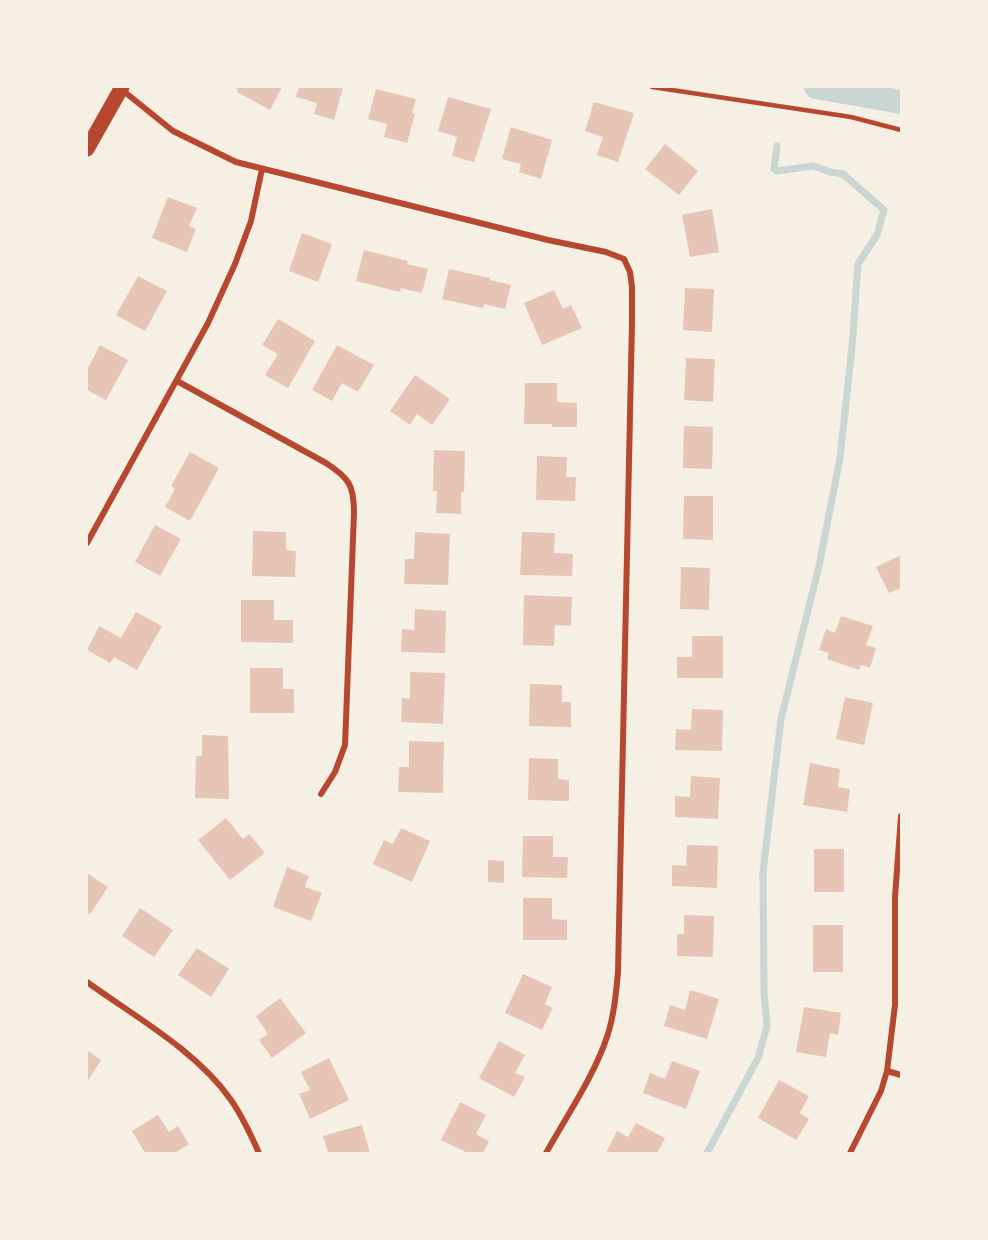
<!DOCTYPE html>
<html>
<head>
<meta charset="utf-8">
<style>
  body { margin:0 }
  #map { position:relative; width:988px; height:1240px; overflow:hidden; background:#f6efe4; font-family:Ubuntu,sans-serif }
  canvas { display:block }
  .frame { position:absolute; inset:0; border:88px solid #f6efe4; pointer-events:none }
</style>
</head>
<body>
<div id="map">
<canvas width="988" height="1240"></canvas>
<div class="frame"></div>
</div>
<script>
const context = document.querySelector('canvas').getContext('2d');
context.lineJoin = 'round';
function trace(path, color, width, dash) {
  context.strokeStyle = color;
  context.lineWidth = width;
  context.lineCap = dash ? 'butt' : 'round';
  context.setLineDash(dash || []);
  context.stroke(path);
}
function fillPath(path, color) {
  context.fillStyle = color;
  context.fill(path, 'evenodd');
}
const stream = new Path2D(`
  M707,1153L758,1058L767,1026L764,993L763,872L781,719L819,566L840,458L852,347L858,264L877,235L884,210L843,174L830,172L813,166L777,171L774,169L777,146`);
const canal = new Path2D(`
  M816,87L901,102`);
const building = new Path2D(`
  M234,87H282L270,110L237,92L238,89Z
  M299,87H343L334,120L314,114L317,103L296,97Z
  M376,89L416,99L412,113L415,114L407,143L384,137L387,124L368,119Z
  M448,97L491,109L474,162L452,156L457,137L438,131Z
  M594,102L634,113L618,162L597,155L603,137L585,131Z
  M511,127L552,140L541,179L519,172L521,164L502,159Z
  M665,144L698,171L679,195L645,169Z
  M168,197L197,208L189,226L196,229L187,252L152,238Z
  M712,209L719,252L690,257L682,215Z
  M302,233L332,244L318,282L289,271Z
  M364,250L408,261L407,264L428,269L422,293L401,288L400,292L356,281Z
  M449,269L490,278V280L511,285L505,309L484,304L483,308L442,299Z
  M138,276L167,291L145,331L116,315Z
  M685,288L714,289L712,332L683,330Z
  M554,290L563,309L571,305L582,328L542,345L524,303Z
  M278,319L315,341L288,388L265,375L278,354L262,345Z
  M100,345L128,360L106,400L87,390V370Z
  M337,345L374,365L358,392L342,383L332,401L312,390Z
  M686,358L715,359L713,402L684,400Z
  M415,375L450,399L432,425L417,414L410,425L390,411Z
  M525,383H557V402L577,403V427H552V424H524Z
  M684,426L713,427L712,469L683,468Z
  M434,450L465,451L464,492H461V514L436,513L437,491H433Z
  M190,452L219,468L190,521L165,507L175,489L171,486Z
  M537,456L567,457L566,477H576L575,501L536,500Z
  M684,496H713V540L683,539Z
  M155,525L181,539L160,576L135,562Z
  M253,531L286,532V550L296,551L295,577L252,576Z
  M415,532L450,534L448,585L404,584L405,559H414Z
  M522,532L555,533L554,553L573,554L572,576L520,575Z
  M901,555V588L889,593L876,567Z
  M681,567L710,568L709,610L680,609Z
  M524,595L572,597L571,626L555,625L554,646L523,645Z
  M241,600H274V620H293V643L241,642Z
  M415,609L446,611L445,653L401,652L402,629L414,630Z
  M136,612L162,626L137,670L114,657L110,663L87,650L99,626L121,638Z
  M841,616L873,626L866,645L876,648L870,668L861,665L859,670L827,659L829,653L819,650L826,629L835,633Z
  M692,636H723V678H677V657H692Z
  M250,668H283V689H294V713H250Z
  M410,672L445,673L443,724L401,722L402,698L410,699Z
  M530,684L562,685V702H571V727L529,726Z
  M845,697L873,703L864,745L836,739Z
  M692,709L723,710L722,751L675,750L676,729L691,730Z
  M202,735L228,736L229,799L195,798L196,756H202Z
  M409,741L444,742L443,793L398,792L399,767H409Z
  M529,758L558,759V779L569,780V801L528,800Z
  M810,763L840,769L838,787L850,789L847,812L803,805Z
  M691,776L720,778L718,819L675,817V796L690,797Z
  M226,818L243,839L249,834L265,853L230,880L198,840Z
  M401,828L430,841L412,882L373,864L384,840L393,844Z
  M523,836H553V857H568L567,878L522,877Z
  M687,845L718,846L717,888L672,886V865L686,866Z
  M814,849H844V892H814Z
  M488,860L504,861V883L488,882Z
  M287,867L309,876L305,887L322,893L311,921L273,907Z
  M87,873L108,887L90,914L87,913Z
  M523,898H552V919L567,920V940H523Z
  M140,908L173,930L154,957L122,936Z
  M684,915L714,916L713,957L677,956V934H684Z
  M813,925H843V972H813Z
  M197,948L229,969L211,997L178,975Z
  M523,974L552,987L545,1004L553,1008L542,1030L505,1013Z
  M690,990L719,999L707,1039L664,1026L670,1005L685,1010Z
  M280,998L306,1033L272,1058L259,1040L268,1034L256,1016Z
  M804,1007L841,1013L838,1035L830,1033L826,1057L796,1052Z
  M499,1041L525,1055L515,1073L525,1077L514,1097L479,1078Z
  M87,1050L101,1060L87,1082Z
  M329,1058L349,1100L310,1119L299,1094L310,1090L301,1072Z
  M672,1061L700,1071L686,1109L643,1093L650,1073L665,1079Z
  M779,1080L809,1096L800,1113L809,1119L796,1140L758,1118Z
  M460,1102L486,1115L476,1134L489,1141L483,1153H468L441,1140Z
  M158,1115L169,1132L178,1126L189,1144L175,1153H145L132,1131Z
  M636,1123L665,1138L657,1153H606L617,1131L628,1137Z
  M362,1125L370,1153H328L323,1136Z`);
const service = new Path2D(`
  M652,87L851,117L901,130`);
const minor = new Path2D(`
  M121,89L173,131L236,162L548,240L606,252L624,259L630,272L632,287V322L618,972C616,994 614,1016 607,1037C594,1076 566,1117 546,1153
  M177,381L326,463C349,478 354,485 354,513L345,745L335,772L321,794
  M87,543L208,323L235,264L251,221L262,169
  M87,982C134,1016 197,1051 231,1100C242,1116 251,1135 259,1153
  M887,1071L901,1075
  M850,1153L881,1091L887,1071L895,1005V897L901,816`);
const primary = new Path2D(`
  M87,149L122,87`);
trace(stream, '#c9d6d2', 7);
trace(canal, '#c9d6d2', 24);
fillPath(building, '#e6c5b7');
trace(service, '#b5482f', 4.5);
trace(minor, '#b5482f', 6);
trace(primary, '#b5482f', 15);
</script>
</body>
</html>
